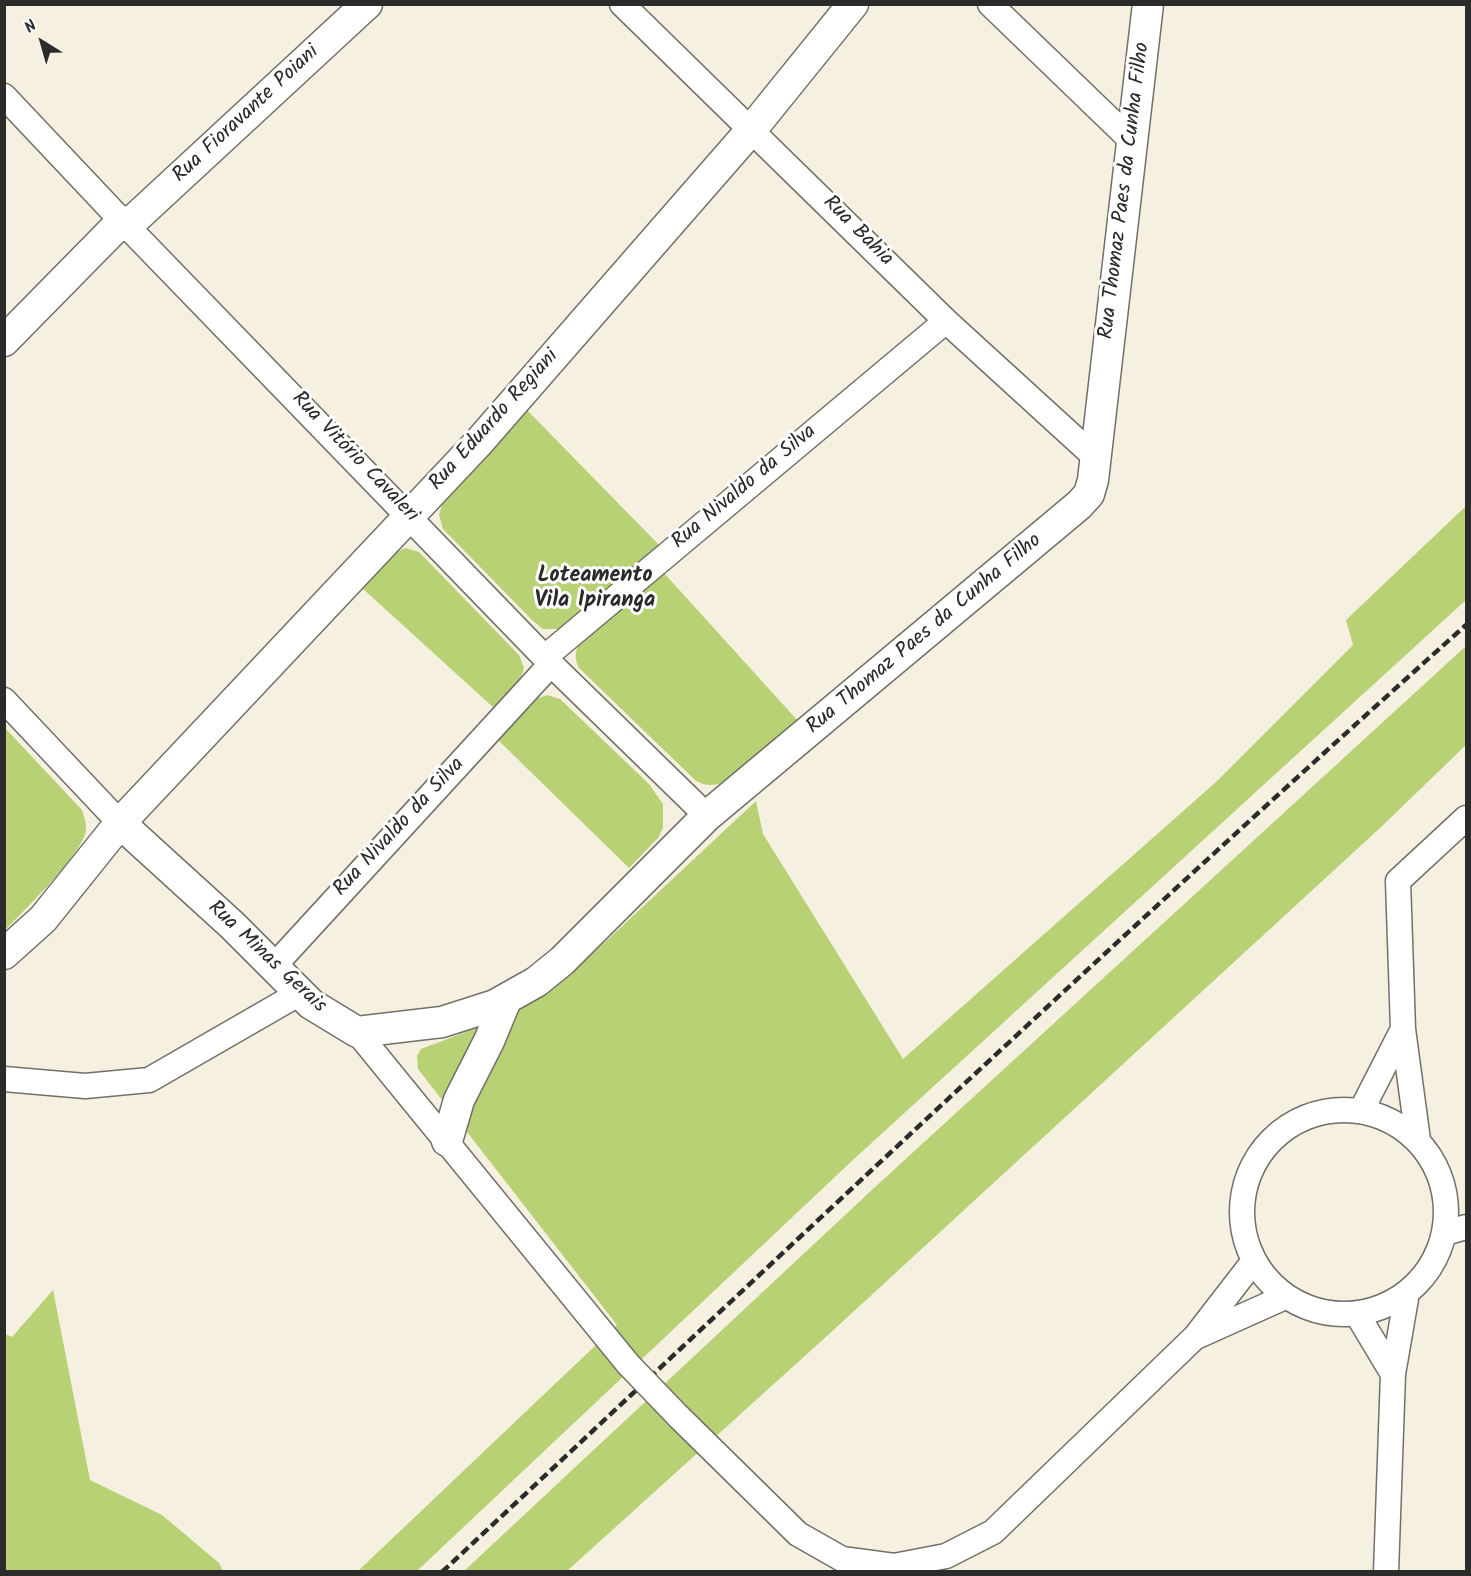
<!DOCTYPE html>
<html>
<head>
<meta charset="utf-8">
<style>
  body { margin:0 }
  #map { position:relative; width:1471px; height:1576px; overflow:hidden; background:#f6f0e0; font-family:Kalam,sans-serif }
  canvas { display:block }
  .frame { position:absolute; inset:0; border:6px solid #2b2b2b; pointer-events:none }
  .north { position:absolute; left:12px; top:12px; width:60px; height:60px; -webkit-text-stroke:4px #fff; paint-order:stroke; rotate:323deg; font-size:16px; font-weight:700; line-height:24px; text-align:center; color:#2b2b2b }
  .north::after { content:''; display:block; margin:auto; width:21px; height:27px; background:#2b2b2b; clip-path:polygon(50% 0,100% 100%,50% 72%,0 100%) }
</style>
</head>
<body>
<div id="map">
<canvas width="1471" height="1576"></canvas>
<div class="frame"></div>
<div class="north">N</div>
</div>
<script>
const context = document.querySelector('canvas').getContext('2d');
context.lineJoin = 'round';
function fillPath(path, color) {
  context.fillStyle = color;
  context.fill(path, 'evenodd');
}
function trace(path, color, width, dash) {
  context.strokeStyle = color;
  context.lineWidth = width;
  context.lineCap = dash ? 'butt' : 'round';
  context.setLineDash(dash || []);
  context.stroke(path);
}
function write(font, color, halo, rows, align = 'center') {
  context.font = font + ' Kalam,sans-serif';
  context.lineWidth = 6;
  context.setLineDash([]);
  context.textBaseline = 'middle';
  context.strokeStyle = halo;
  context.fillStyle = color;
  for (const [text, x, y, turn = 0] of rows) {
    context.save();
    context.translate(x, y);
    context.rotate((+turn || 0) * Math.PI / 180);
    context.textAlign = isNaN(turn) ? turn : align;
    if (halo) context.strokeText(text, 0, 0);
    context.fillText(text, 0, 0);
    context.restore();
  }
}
const green = new Path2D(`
  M527,410L660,546L558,629H543L532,620L443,529L439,515L443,502Z
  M1466,506V600L854,1159L417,1571L357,1572L617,1325L418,1069L417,1056L421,1049L513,1014L544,995L573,972L756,801L763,834L903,1059L1216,782L1353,645L1346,620Z
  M406,548L419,552L519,655L524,668L522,675L495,709L361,587L393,553Z
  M663,572L798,721L724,782C714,786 706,786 696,781L579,668C574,658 575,651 580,642Z
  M1466,646V745L1380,828L828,1335L567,1571L463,1572L874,1188Z
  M547,695L560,699L649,784L663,804V828L658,838L629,868L497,739L533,700Z
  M5,728L82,810C85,819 88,828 84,837C74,861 24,911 5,930Z
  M53,1290L90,1480L162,1515L219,1563L223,1571H5V1334L12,1337Z`);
const minor = new Path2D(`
  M622,4L946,321L1095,457
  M990,4L1131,140
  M4,96L122,221L551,664L707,816
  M545,657L946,321
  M4,700L120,823
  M274,966L551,664
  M357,1032L628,1364
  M4,1079L85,1086L149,1080L300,993
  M1242 1212a102 102 0 1 1 204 0a102 102 0 1 1-204 0Z
  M1361,1111L1403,1029
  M1418,1140L1403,1029L1398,881L1466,818
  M1445,1233L1466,1227
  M1357,1314L1393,1374
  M1198,1336L1285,1297
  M678,1416L798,1534L842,1559L894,1566L946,1556L993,1532L1195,1337L1253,1262
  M1386,1572L1393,1374L1407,1293`);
const tertiary = new Path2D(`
  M127,226L367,4
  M4,341L122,221
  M120,823L232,925L311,1004L357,1032L442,1022L495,1005L536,982L562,961L707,816L1079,505L1089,494L1093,480L1148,4
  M4,954L43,919L120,823L479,442L752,129L853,4
  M447,1141L459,1100L489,1041L506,1000`);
const rail = new Path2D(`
  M442,1572C782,1254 1120,935 1466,625`);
const minorBridge = new Path2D(`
  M628,1364L678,1416`);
const streetNames = [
  ["Rua Fioravante Poiani",247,115,-43],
  ["Rua Thomaz Paes da Cunha Filho",1126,191,-83],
  ["Rua Bahia",857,232,45],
  ["Rua Eduardo Regiani",495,421,-48],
  ["Rua Vitório Cavaleri",354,458,46],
  ["Rua Nivaldo da Silva",745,488,-40],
  ["Rua Thomaz Paes da Cunha Filho",925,635,-40],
  ["Rua Nivaldo da Silva",400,828,-47],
  ["Rua Minas Gerais",266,958,43]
];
const neighbourhoodNames = [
  ["Loteamento",595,577],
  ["Vila Ipiranga",595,602]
];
fillPath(green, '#b9d175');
trace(minor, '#72706a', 27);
trace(tertiary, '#72706a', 33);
trace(minor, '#fff', 24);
trace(tertiary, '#fff', 30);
trace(rail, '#2b2b2b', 4.5, [9, 4.5]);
trace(minorBridge, '#72706a', 27, []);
trace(minorBridge, '#fff', 24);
write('21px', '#2b2b2b', '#fff', streetNames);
write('bold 22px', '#2b2b2b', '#fff', neighbourhoodNames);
</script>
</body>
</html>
